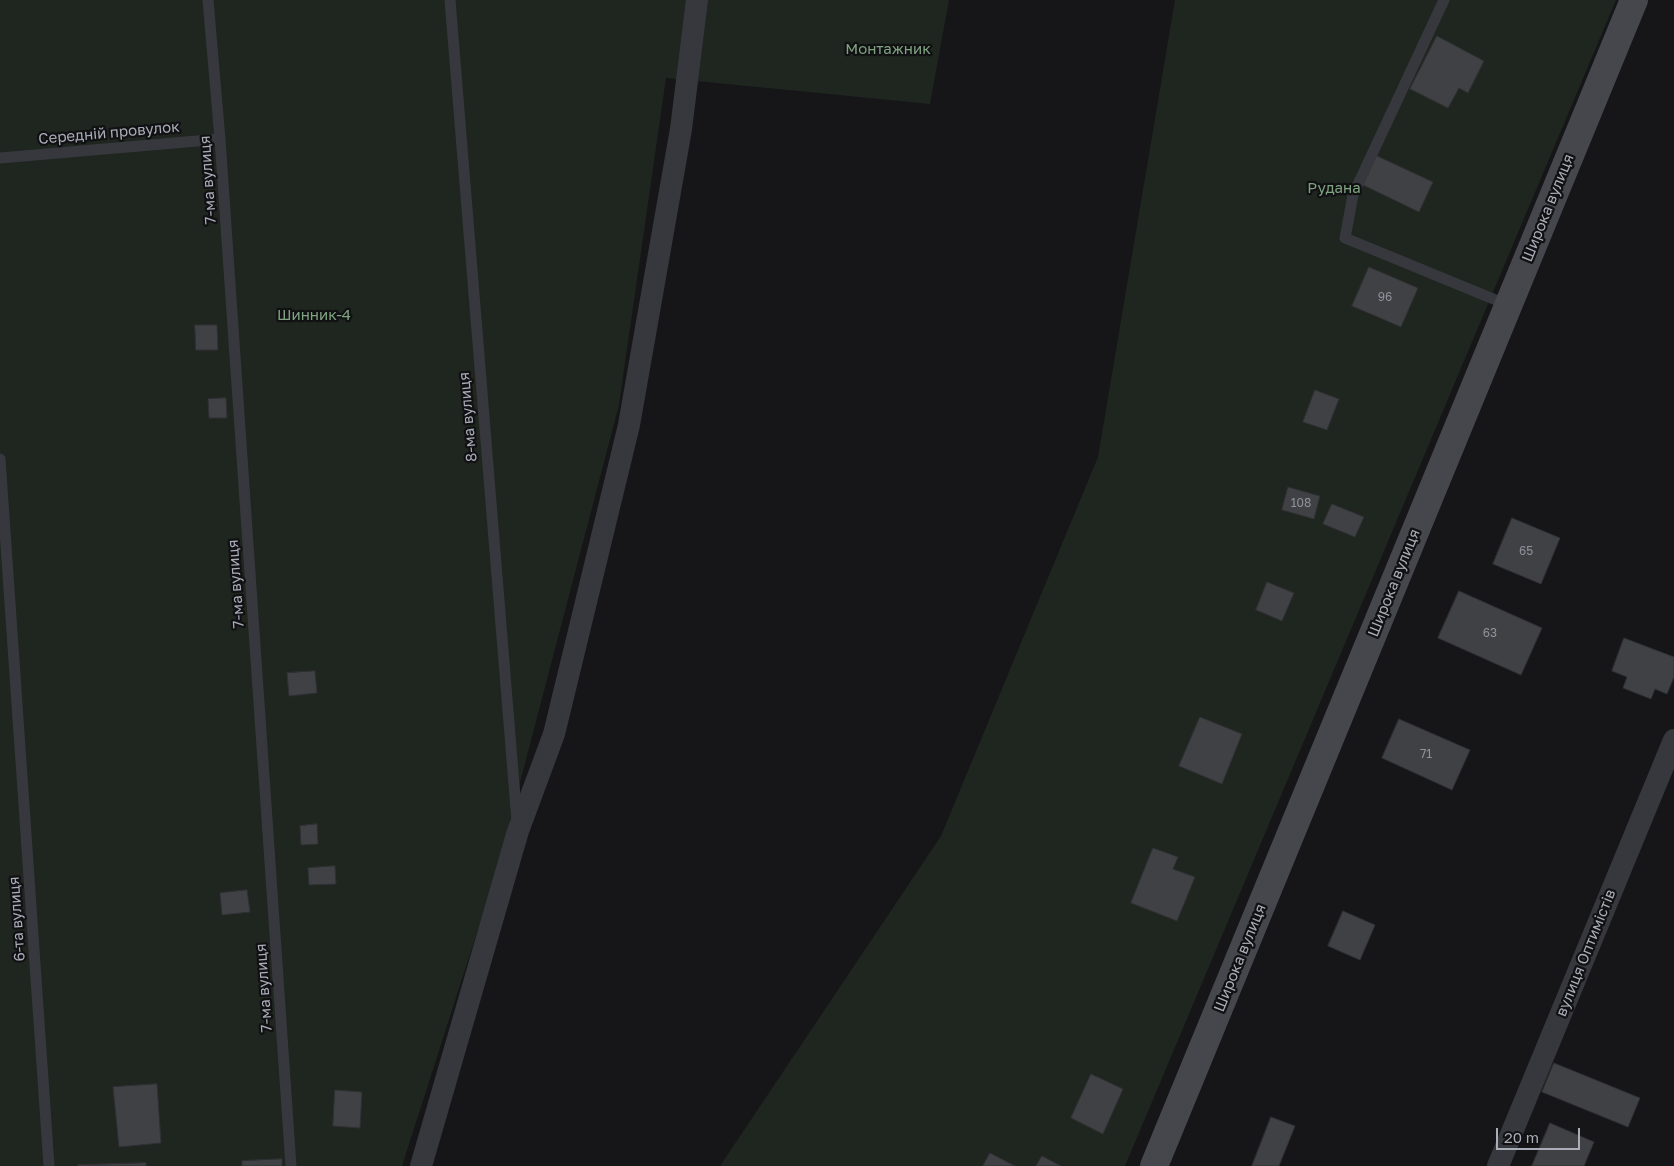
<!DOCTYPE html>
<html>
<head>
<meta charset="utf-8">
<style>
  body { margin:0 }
  #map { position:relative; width:1674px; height:1166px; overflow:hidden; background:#161618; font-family:"Golos Text",sans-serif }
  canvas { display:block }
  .scale { position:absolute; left:1496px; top:1128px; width:84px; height:22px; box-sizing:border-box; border:2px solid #a8adb8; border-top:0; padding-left:6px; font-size:15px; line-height:18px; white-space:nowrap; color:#a8adb8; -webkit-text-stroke:4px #111113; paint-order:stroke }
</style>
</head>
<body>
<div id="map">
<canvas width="1674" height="1166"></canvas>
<div class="scale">20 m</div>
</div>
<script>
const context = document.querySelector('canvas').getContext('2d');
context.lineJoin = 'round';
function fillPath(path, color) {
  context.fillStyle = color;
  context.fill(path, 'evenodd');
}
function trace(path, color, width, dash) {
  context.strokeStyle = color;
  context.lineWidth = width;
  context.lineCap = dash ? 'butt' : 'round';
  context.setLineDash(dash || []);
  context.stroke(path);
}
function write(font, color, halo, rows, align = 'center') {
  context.font = font + ' "Golos Text",sans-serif';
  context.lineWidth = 4.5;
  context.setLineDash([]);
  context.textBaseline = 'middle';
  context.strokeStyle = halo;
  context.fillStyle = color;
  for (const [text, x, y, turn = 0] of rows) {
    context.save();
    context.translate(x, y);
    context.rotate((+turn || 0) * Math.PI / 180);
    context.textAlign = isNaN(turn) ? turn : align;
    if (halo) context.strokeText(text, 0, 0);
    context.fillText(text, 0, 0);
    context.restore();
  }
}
const green = new Path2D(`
  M0,0H949L930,104L666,78L619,405L497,870L402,1166H0Z
  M1175,0H1616L1125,1166H720L941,836L1098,457Z`);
const building = new Path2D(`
  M1437,36L1484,61L1468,93L1459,88L1448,108L1410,89Z
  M1375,155L1433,182L1419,212L1361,184Z
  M1369,267L1418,288L1401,327L1352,306Z
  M195,325H217L218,350H196Z
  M1315,390L1339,399L1327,430L1303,422Z
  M226,398L227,418H209L208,399Z
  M1288,487L1320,496L1314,519L1282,510Z
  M1332,504L1364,517L1355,537L1323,524Z
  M1512,518L1560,538L1541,584L1493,564Z
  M1267,582L1294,593L1282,621L1256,610Z
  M1459,591L1542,628L1521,675L1438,638Z
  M1624,638L1674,657V677L1667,694L1655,689L1651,699L1623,688L1627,677L1612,671Z
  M315,671L317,693L289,696L287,673Z
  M1200,717L1242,734L1222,784L1179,766Z
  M1399,719L1470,750L1452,790L1382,758Z
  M317,824L318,844L301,845L300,826Z
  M1153,848L1178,857L1173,869L1195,877L1177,921L1131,903Z
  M335,866L336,884L309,885L308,868Z
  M247,890L250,912L222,915L220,893Z
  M1343,911L1375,925L1360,960L1328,946Z
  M1554,1063L1640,1098L1628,1127L1542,1092Z
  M1091,1074L1123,1089L1103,1134L1071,1118Z
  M157,1084L161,1143L119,1147L113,1087Z
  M335,1090L362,1092L360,1128L333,1126Z
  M1271,1117L1295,1126L1279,1166H1252Z
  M1550,1123L1594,1142L1584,1166H1532Z
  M990,1153L1015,1166H983Z
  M1042,1156L1061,1166H1036Z
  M282,1159V1166H242V1161Z
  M146,1163V1166H78V1165Z`);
const lane = new Path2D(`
  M208,0L220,139L291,1166
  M450,0L517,821
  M1444,0L1353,195L1345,238L1508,305
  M0,158L220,139
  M0,459L49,1166`);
const street = new Path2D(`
  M421,1166L518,831L554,734L629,425L681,129L697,0
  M1498,1166L1674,740`);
const secondary = new Path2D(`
  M1154,1166L1634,0`);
const numberNames = [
  ["96",1385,297],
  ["108",1301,503],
  ["65",1526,551],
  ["63",1490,633],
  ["71",1426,754]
];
const parkNames = [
  ["Монтажник",888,49],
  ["Рудана",1334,188],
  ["Шинник-4",314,315]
];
const streetNames = [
  ["Середній провулок",109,133,-5],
  ["7-ма вулиця",208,180,-94],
  ["Широка вулиця",1548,208,-68],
  ["8-ма вулиця",468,417,-95],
  ["Широка вулиця",1394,583,-68],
  ["7-ма вулиця",236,584,-94],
  ["6-та вулиця",17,919,-94],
  ["вулиця Оптимістів",1586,953,-68],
  ["Широка вулиця",1240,958,-68],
  ["7-ма вулиця",264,988,-94]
];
fillPath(green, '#1e261f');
fillPath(building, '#404145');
trace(building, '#303034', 1);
trace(lane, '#37383d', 11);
trace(street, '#37383d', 22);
trace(secondary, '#45474d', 28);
write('12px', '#8e929b', null, numberNames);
write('15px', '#7fa381', '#111113', parkNames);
write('15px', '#a8adb8', '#111113', streetNames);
</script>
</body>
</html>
